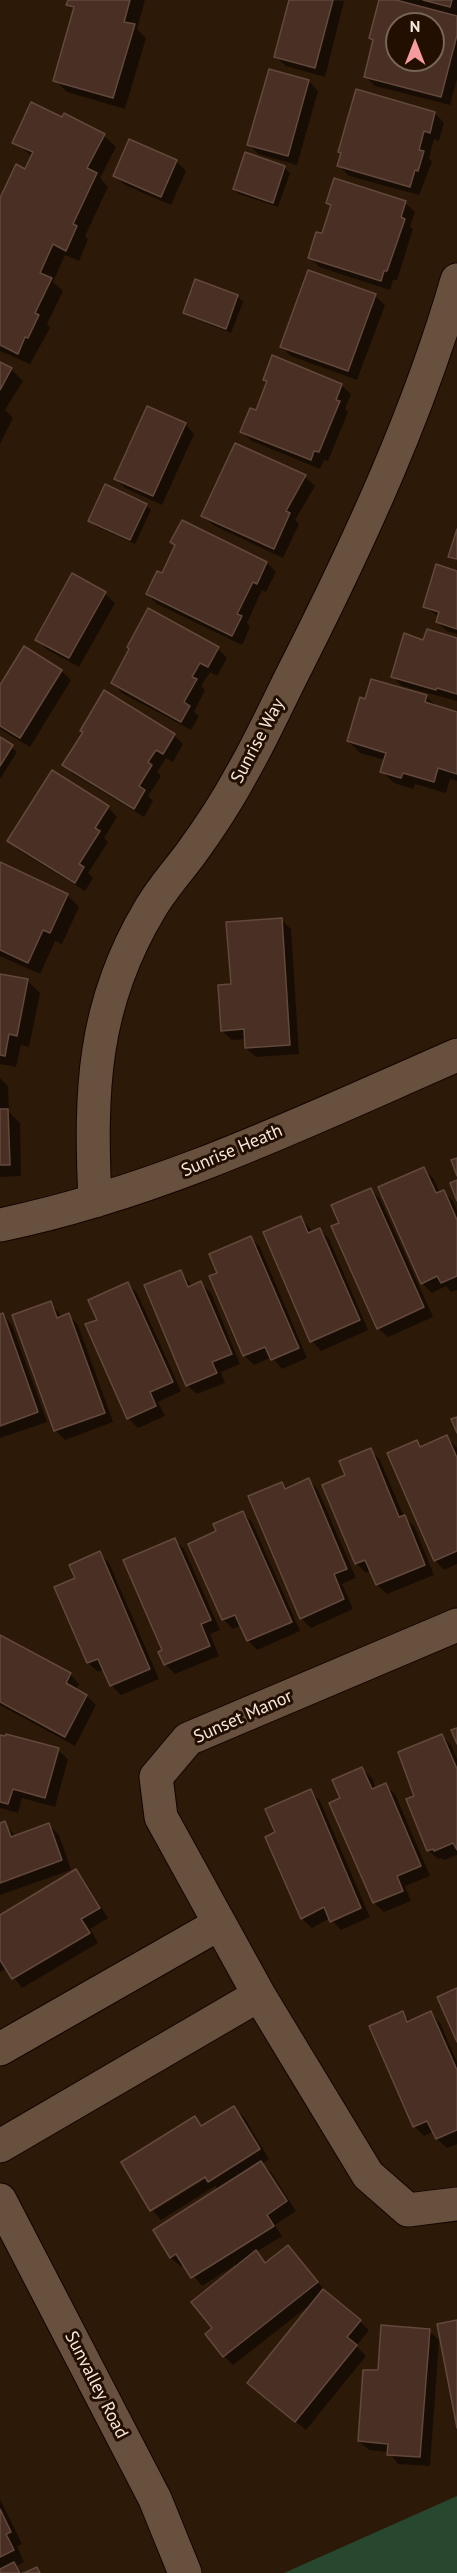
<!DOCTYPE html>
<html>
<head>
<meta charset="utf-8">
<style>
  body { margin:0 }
  #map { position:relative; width:457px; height:2573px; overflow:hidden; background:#2d1908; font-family:"PT Sans",sans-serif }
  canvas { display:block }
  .north { position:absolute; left:385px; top:12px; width:60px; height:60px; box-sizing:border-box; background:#230f02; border:2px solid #77655a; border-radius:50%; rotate:0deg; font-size:16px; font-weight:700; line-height:24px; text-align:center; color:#f6e7dd }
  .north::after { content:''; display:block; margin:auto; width:21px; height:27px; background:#f59b9e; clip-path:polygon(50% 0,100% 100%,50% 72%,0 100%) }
</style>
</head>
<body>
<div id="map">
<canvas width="457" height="2573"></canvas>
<div class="north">N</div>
</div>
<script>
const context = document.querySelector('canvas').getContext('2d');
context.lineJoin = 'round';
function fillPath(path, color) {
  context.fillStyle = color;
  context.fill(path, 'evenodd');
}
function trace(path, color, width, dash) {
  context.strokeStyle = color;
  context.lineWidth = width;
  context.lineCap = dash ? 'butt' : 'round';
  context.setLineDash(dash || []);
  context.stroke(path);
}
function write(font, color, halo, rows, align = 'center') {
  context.font = font + ' "PT Sans",sans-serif';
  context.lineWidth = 6;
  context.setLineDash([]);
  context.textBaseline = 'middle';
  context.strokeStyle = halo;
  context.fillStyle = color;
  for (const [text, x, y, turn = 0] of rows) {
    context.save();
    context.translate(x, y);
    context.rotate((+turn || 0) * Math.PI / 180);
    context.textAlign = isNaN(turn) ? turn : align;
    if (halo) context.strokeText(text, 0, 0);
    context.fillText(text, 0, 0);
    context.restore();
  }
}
const green = new Path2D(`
  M457,2496V2573H284Z`);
const shadow = new Path2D(`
  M69,0H145L137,29L146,38L125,109L67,92L55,80L75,11L68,4Z
  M291,0L344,1L325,77L286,66L276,57Z
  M381,0H457V79L450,105L375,86L365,76L374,42L371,38ZM397,24H433V60H397Z
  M270,71L309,81L318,91L297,165L258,154L249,144Z
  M435,113L444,123L439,141L434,139L429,158L432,162L419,195L349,176L339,166Z
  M64,115L104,136L116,147L100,178L108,187L85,236L88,239L79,261L65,255L53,282L63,291L47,324L50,328L30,364L0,351V202L26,171L33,157L14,142L62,119Z
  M246,154L285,168L290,173L278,207L239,194L234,189Z
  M176,161L186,171L171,205L125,185L115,176Z
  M327,203H405L415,212L410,226L413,229L397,280H393L390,290L319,267L310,257L323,235L332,207Z
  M237,296L243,302L231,333L190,317L184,312Z
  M375,296L385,305L357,380L291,356L281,346Z
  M0,363L11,369L23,381L5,410L13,418L0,444Z
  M264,380L341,385L351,394L345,409L348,412L328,461L324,460L320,469L252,441L242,432L257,412L268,383Z
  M185,424L194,434L162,505L125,488L115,479Z
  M305,477L315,486L295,520L299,524L283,558L213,525L203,515Z
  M146,505L151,510L135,544L95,526L90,520Z
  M182,522L267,563L276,572L266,592L262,590L247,623L250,627L242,645L157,604L147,594L162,575L176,546Z
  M457,572V634L447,631L437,622L439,617L425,607Z
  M72,575L105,594L115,603L79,667L46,649L37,639Z
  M457,639V701L402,686L393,677L424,642Z
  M218,649L227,658L217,676L210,672L201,686L205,690L194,712L199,716L191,730L122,693L113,683Z
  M61,671L71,680L30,747L0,729V688Z
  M372,680L427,697L438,708L457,714V781L450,779L446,793L415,784L413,789L394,783L382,771L385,760L360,753L348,741Z
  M81,731L174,735L183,744L173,762L166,758L157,772L161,776L148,796L153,801L144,817L73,774L64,765L84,733Z
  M0,739L17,752L0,779Z
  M108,807L117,817L104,838L108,842L88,873L93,878L85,891L18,850L9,841Z
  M0,864L67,895L79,907L62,944L55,941L40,974L0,956Z
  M281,920L291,929L299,1054L256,1057L246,1048V1039L232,1040L222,1031L232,986Z
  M0,975L28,981L40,993L29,1047L21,1045L16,1067L0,1064Z
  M0,1078L8,1086L9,1112L20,1123L21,1176L0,1177Z
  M424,1169L433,1178L440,1193L443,1192L453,1201L457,1211V1290L451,1292L446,1286L432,1293L422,1283Z
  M370,1190L380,1199L433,1317L388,1337L378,1328L341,1224Z
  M301,1218L313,1232L320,1229L329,1239L368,1330L321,1351L312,1341Z
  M251,1238L260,1247L307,1358L282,1369L272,1357L254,1365L245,1356L211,1277L219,1274Z
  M181,1272L193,1287L201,1283L211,1293L240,1364L221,1372L225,1383L197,1394L187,1385Z
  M128,1284L137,1293L181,1391L158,1402L165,1416L138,1428L128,1418Z
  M51,1303L62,1317L69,1315L78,1325L113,1422L65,1440L55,1430Z
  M3,1315L12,1325L47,1422L0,1438V1316Z
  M447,1437L457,1448V1564L444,1570L435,1560L417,1442L422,1448Z
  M370,1450L380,1460L404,1517L414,1526L434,1575L387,1594L377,1585L371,1570L366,1573L356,1563L347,1476Z
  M309,1480L318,1490L356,1578L342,1584L353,1609L311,1628L301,1618L282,1484L288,1489Z
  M243,1513L252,1522L300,1631L257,1650L248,1640L241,1625L233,1629L223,1619L218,1532Z
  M175,1540L184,1549L220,1630L210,1634L219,1656L175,1674L166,1665L160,1652L164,1651Z
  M100,1553L109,1563L159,1679L121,1695L111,1685L104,1669L98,1672L88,1663L77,1579Z
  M0,1637L70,1674L79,1684L76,1690L87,1696L96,1705L75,1746L0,1705Z
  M442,1735L451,1745L457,1759V1855L444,1860L442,1858L438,1859L428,1850L416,1796Z
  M0,1736L58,1750L68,1759L55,1807L22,1798L18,1813L0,1808Z
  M362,1769L372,1778L376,1789L385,1785L395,1794L430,1876L405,1886L411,1901L384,1912L374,1903L331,1804L342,1799Z
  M310,1791L320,1801L370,1917L341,1930L330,1918L312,1928L302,1919L267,1837L277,1833Z
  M4,1823L16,1837L49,1825L59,1835L71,1870L0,1895V1825Z
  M76,1871L85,1881L108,1918L90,1929L98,1943L22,1988L7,1968L0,1972V1917Z
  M402,2013L411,2022L431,2013L440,2023L457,2062V2144L447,2148L437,2139L434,2131L424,2136L414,2126Z
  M234,2108L244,2117L269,2159L262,2164L271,2172L296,2211L275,2225L282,2236L256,2252L267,2264L288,2247L326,2292L369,2330L356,2346L366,2356L306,2430L249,2383L311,2304L233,2365L224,2356L214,2328L237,2267L235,2265L202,2286L184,2264L181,2267L171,2258L155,2230L218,2190L215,2186L161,2220L153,2211L213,2174L211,2172L152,2208V2211L123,2163L195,2118L204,2127Z
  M429,2331L439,2340L430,2466L398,2464L389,2452L369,2450L359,2441L379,2372Z
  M0,2499L22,2544L17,2546L24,2562L17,2566L23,2573H0Z`);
const building = new Path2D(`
  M68,0H130L124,22L135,24L113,98L53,81L74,7L66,5Z
  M289,0H333L315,68L274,57Z
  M379,0H396L457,16V35L441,97L364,77L373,40L369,38ZM397,24H433V60H397Z
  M423,0H452L450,7Z
  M269,69L309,80L288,156L247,145Z
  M356,89L435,112L430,133L424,131L419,150L424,151L418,171L415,170L410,187L337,166L341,153L338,152Z
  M31,102L62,117L64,113L105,134L87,168L97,173L73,224L77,226L66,251L53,244L40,273L52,278L35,313L39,315L28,338L25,337L18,354L0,345V198L16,164L25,169L33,152L12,143Z
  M129,139L177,160L161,197L113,176Z
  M245,152L285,166L273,203L233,189Z
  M334,178L406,201L401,217L405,219L387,271H384L381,281L308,258L316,232L322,233L331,205L326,203Z
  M308,270L376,294L348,371L280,347Z
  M195,279L238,295L226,329L183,313Z
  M272,355L342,384L336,400L340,401L319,452L314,451L311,460L240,432L250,408L256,410L267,381L263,380Z
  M0,362L12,368L0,390Z
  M147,406L186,423L153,496L114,479Z
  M235,443L306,475L286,511L290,513L274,549L201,516Z
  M105,484L147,504L130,540L88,521Z
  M182,520L267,562L257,584L253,582L237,614L242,616L232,636L146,594L157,571L162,573L175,545L170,542Z
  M457,529V559L448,557Z
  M436,564L457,571V629L436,622L439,612L423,607Z
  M72,573L106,592L69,658L35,640Z
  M148,608L219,647L208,667L200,663L192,677L197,679L184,702L190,706L181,722L111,683L129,649L127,647Z
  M427,629L457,638V694L437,688L436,690L391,677L404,633L423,640Z
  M24,646L62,670L20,738L0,726V685Z
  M371,679L427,695L425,702L457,712V774L438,768L434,782L403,773L401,778L380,772L386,753L347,741L360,697L365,699Z
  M104,690L175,734L163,754L156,750L148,762L152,765L139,786L145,790L134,809L62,765L83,732L80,731Z
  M0,737L13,745L0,766Z
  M52,770L109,806L95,828L100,831L79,864L84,867L75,883L7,841Z
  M0,862L68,894L50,933L43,930L28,963L0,950Z
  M282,918L290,1045L245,1048L244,1029L221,1031L218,985L231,984L226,922Z
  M0,974L28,979L17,1036L9,1034L5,1056L0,1055Z
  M0,1109H8L10,1165H0Z
  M457,1158V1176L451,1160Z
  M424,1167L436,1193L444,1190L457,1220V1276L441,1283L437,1276L421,1284L378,1187Z
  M457,1180V1201L450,1183Z
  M371,1188L424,1307L377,1329L331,1226L339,1223L331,1205Z
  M301,1216L308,1233L320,1228L360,1320L310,1342L263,1232Z
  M251,1236L299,1348L271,1360L265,1347L243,1356L209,1276L217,1273L209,1254Z
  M181,1270L188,1287L201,1281L232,1354L212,1362L217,1373L186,1386L144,1285Z
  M128,1282L173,1382L150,1392L156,1406L127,1419L85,1324L97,1320L88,1300Z
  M51,1301L57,1318L69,1313L105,1413L54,1431L12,1315Z
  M3,1313L38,1412L0,1426V1314Z
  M457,1417V1433L451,1419Z
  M447,1435L457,1458V1551L434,1561L387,1453L417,1440L420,1447Z
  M371,1448L399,1517L405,1515L425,1565L376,1585L365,1560L355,1564L322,1485L345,1475L339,1461Z
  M309,1478L347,1569L334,1574L344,1599L300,1619L248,1496L282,1482L285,1489Z
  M243,1511L292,1622L247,1641L235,1615L222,1620L188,1544L216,1531L213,1524Z
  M175,1538L211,1620L201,1624L210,1646L164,1665L158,1652L162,1650L123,1560Z
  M100,1551L150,1669L110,1686L98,1659L87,1663L54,1587L75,1578L69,1565Z
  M0,1635L71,1673L66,1683L87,1695L65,1737L0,1702Z
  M457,1728V1744L451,1730Z
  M6,1734L59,1748L45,1798L13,1789L8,1804L0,1802V1735L5,1736Z
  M442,1734L457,1769V1850L453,1843L434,1851L433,1849L427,1851L406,1799L414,1796L398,1752Z
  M362,1767L372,1789L386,1783L421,1866L397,1876L403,1891L373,1903L329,1803L340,1798L332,1780Z
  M311,1789L361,1908L330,1922L324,1907L301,1919L265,1837L275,1832L265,1809Z
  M5,1821L11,1837L49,1823L62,1860L0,1883V1823Z
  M76,1869L100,1908L81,1919L90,1933L12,1979L0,1960V1915Z
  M457,1988V2042L437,1997Z
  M403,2011L407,2022L431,2011L457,2070V2130L436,2139L427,2121L413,2127L369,2026Z
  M234,2106L260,2149L208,2182L205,2177L150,2211L121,2162L195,2116L201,2126Z
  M261,2161L287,2201L267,2215L274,2226L191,2278L176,2254L170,2258L153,2230Z
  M288,2245L318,2282L223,2357L205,2334L212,2328L191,2302L256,2250L265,2263Z
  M323,2289L361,2320L347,2337L357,2345L295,2422L247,2383Z
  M457,2320V2428L437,2324Z
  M381,2325L430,2329L420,2457L387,2455L388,2444L358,2441L363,2370H378Z
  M0,2509L11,2532L6,2534L14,2550L0,2557Z
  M14,2562L20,2573H0V2569Z
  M37,2567L40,2573H22H24Z`);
const street = new Path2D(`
  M95,1201C90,1092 92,1006 150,909C161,890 176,873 189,856C208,830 226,803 241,775C262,739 279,700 298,663C360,540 419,412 457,280
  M0,1225C160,1192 308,1120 457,1055
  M457,1625L188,1739L156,1777L161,1817L259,1995L368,2175L408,2210L457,2204
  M0,2049L219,1924
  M0,2146L259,1995`);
const secondary = new Path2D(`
  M0,2200L155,2499L185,2573`);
const streetNames = [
  ["Sunrise Way",258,741,-62],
  ["Sunrise Heath",232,1151,-23],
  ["Sunset Manor",243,1717,-24],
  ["Sunvalley Road",96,2385,63]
];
fillPath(green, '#27472f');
fillPath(shadow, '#0007');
fillPath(building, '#492f24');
trace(building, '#63483c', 1.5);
trace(street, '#140400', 35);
trace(secondary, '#140400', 35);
trace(street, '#68503f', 33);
trace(secondary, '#68503f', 33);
write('18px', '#f6e7dd', '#230f02', streetNames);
</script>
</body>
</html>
